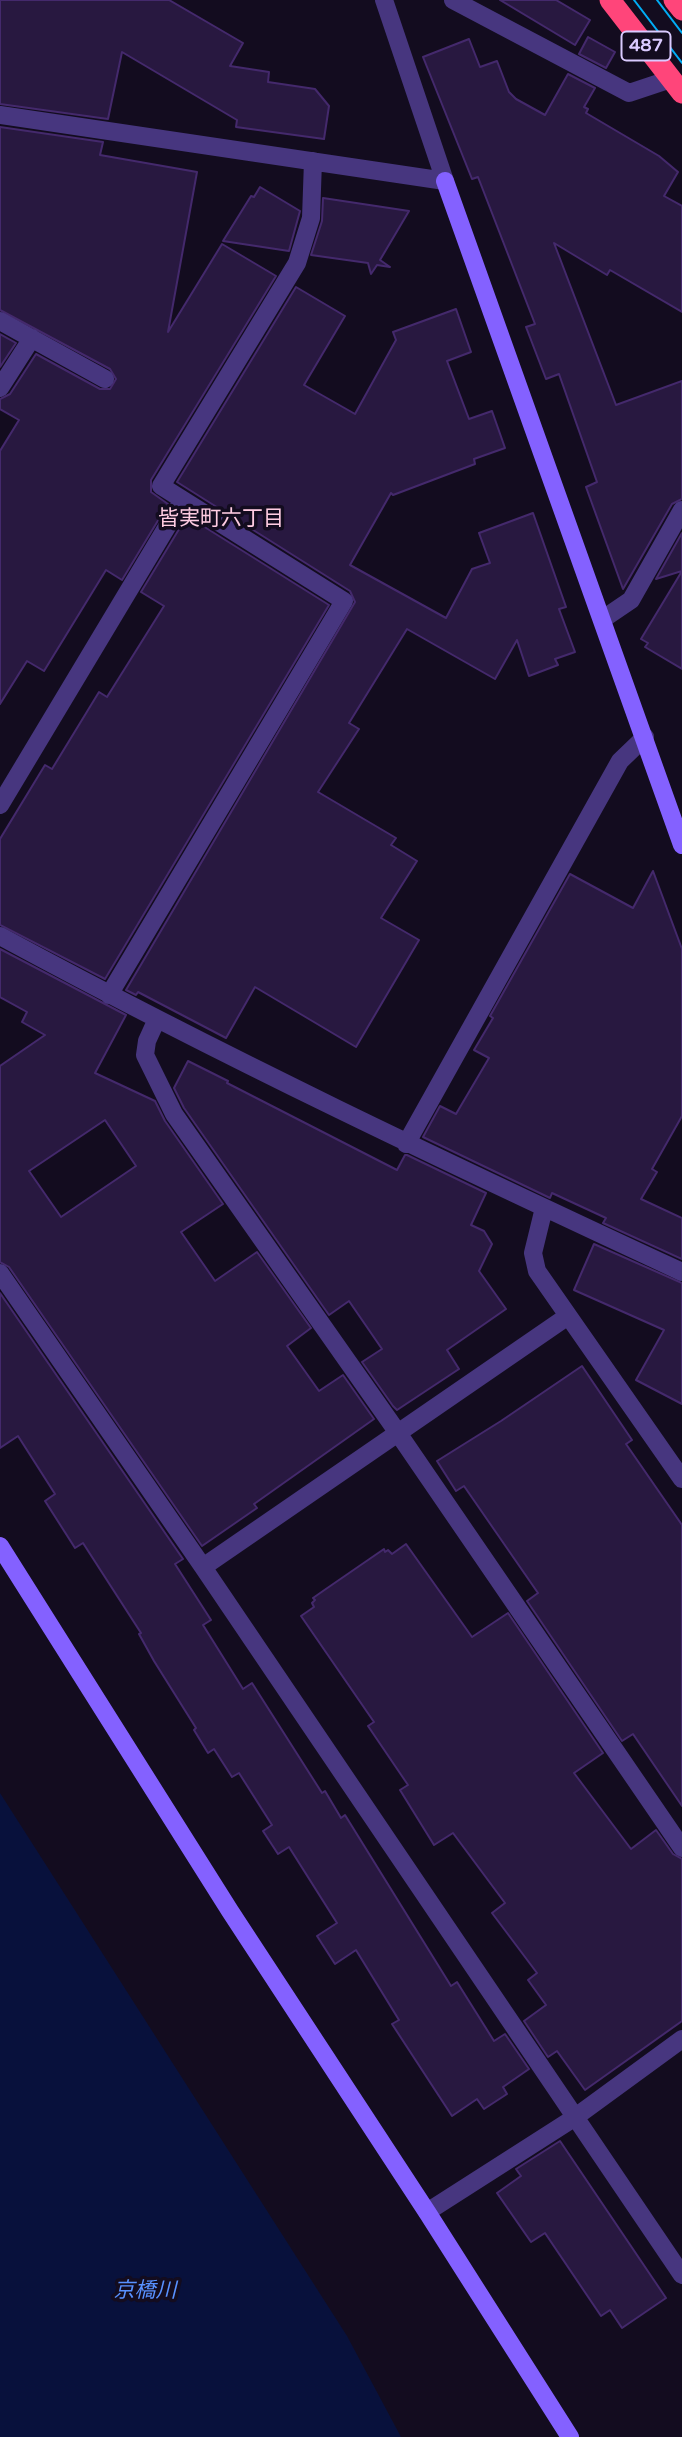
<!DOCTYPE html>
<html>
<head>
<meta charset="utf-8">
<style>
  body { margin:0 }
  canvas { display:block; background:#130c1f }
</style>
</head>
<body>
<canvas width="682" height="2437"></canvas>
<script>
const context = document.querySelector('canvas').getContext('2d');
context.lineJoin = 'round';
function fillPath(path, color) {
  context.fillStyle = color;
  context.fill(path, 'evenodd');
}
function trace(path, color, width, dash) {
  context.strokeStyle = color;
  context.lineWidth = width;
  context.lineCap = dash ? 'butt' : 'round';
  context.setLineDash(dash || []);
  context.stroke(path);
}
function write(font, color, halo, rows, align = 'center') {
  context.font = font + ' "Varela Round","Noto Sans JP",sans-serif';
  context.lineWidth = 7;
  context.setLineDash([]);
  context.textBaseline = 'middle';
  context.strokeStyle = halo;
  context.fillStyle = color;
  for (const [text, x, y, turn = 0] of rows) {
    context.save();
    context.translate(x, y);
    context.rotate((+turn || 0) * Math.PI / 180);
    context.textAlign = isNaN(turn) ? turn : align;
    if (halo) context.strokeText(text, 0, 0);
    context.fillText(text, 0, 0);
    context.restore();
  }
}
const water = new Path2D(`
  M0,1793L347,2336L401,2437H0Z`);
const building = new Path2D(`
  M0,0H169L243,43L230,66L269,72L268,82L315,89L329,106L324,139L236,127L237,120L122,52L108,119L0,104Z
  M500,0H556L590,20L575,45Z
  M588,37L615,52L606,68L579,54Z
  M469,39L480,67L497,61L509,92L516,99L545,115L568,74L595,88L584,107L588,109L586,113L659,156L678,172L664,196L682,206V312L610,270L607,275L554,243L616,405L682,381V499L672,504L623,589L586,487L597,482L559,374L546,379L526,327L535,324L478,177L472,179L423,57Z
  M0,127L103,142L100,155L197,172L168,332L222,244L276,276L151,480V492L168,504L122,580L106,570L44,671L27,661L0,704V451L19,420L0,409V399L10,394L36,354L100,389H110L116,379L110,369L0,310Z
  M260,187L300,211L289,251L223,241L251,196L254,197Z
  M323,198L409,211L380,260L390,267L377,265L371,274L368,263L311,255L322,221Z
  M296,287L345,316L304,385L355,414L396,340L393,332L456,309L471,352L447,361L469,419L492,411L505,448L474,459L475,464L393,495L391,493L350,565L446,618L472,569L490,563L479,533L533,513L566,607L559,609L575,652L555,659L558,665L529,676L517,640L495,679L407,629L349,723L359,729L318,792L396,838L391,845L417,861L381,918L419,940L356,1047L255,987L226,1038L138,992L136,995L126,990L355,602L350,591L177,482Z
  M0,334L16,343L0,367Z
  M187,516L329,605L105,979L0,925V839L45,765L52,769L99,692L107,697L164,606L141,592Z
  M682,533V669L645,647L648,643L641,639L682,571L656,579Z
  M653,871L682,949V1116L652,1169L657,1172L641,1199L682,1218V1259L603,1223L606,1218L552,1193L550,1198L423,1137L440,1106L456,1114L489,1058L474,1050L493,1018L490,1016L570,874L633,908Z
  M0,949L126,1015L95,1073L155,1101L165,1121L223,1204L181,1232L215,1281L257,1252L311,1328L287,1346L319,1391L343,1375L374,1419L254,1504L257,1508L202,1546L9,1267L0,1262V1066L45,1035L22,1022L27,1012L0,997ZM105,1120L136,1166L61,1217L29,1171Z
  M188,1061L228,1081L227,1083L397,1170L405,1155H407L486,1193L471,1225L484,1231L492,1244L479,1271L506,1309L447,1350L459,1369L397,1410L393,1406L362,1362L382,1349L349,1301L329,1315L184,1108L174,1088Z
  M594,1244L682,1283V1404L636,1380L664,1330L574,1290Z
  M0,1293L183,1559L175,1564L211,1620L203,1625L243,1689L252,1683L322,1793L325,1791L341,1818L345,1815L451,1986L457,1982L494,2041L505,2034L529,2069L503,2087L507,2094L484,2109L477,2099L452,2116L392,2024L399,2020L356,1950L335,1964L317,1936L337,1923L289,1847L278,1854L263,1831L272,1825L239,1773L232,1777L214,1749L208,1753L194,1730L196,1728L154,1661L139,1634L141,1633L83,1543L75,1548L45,1501L55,1494L18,1436L0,1448Z
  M582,1366L632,1440L626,1444L682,1525V1806L633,1734L622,1741L527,1601L538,1593L464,1486L456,1491L437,1461L501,1421Z
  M406,1544L472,1637L508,1613L603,1753L574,1773L631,1849L656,1830L673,1854L682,1859V2021L585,2090L557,2051L548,2057L524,2021L546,2005L528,1980L537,1973L492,1913L505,1903L453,1833L434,1845L400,1790L408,1785L368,1726L374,1722L301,1616L314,1607L312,1603L315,1600L313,1598L323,1591L384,1549L385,1552L388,1550L392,1554Z
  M560,2141L666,2298L622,2328L610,2310L601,2316L545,2233L531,2242L497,2193L521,2176L516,2169Z`);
const street = new Path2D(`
  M453,0L629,93L671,79
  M0,115L445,181L384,0
  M0,321L105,379
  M0,388L32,338
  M603,619L631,600L682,510
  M0,805L183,500
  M0,936C223,1057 452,1165 682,1272
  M109,995L344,601L161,486L297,263L311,218L313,161
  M157,1019L147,1041L145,1055L174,1114L398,1433L682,1848
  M406,1144L620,761L645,737
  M544,1208L533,1253L537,1271L682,1479
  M0,1273L203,1567L682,2275
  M203,1567L568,1316
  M427,2212L574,2118L682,2039`);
const secondary = new Path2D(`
  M445,181L682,845
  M0,1546L230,1911L427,2212L570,2437`);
const highway = new Path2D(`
  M610,0L682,93
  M674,0L682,10`);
const tram = new Path2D(`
  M634,0L682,63
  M657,0L682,33`);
const shields = [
  [646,46,49]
];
const shieldNames = [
  ["487",646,46]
];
const neighbourhoodNames = [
  ["皆実町六丁目",221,519]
];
const waterNames = [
  ["京橋川",145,2291]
];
fillPath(water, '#08113c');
fillPath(building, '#281840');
trace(building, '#44296c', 2);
trace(street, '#47367f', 18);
trace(secondary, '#8461ff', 18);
trace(highway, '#ff457a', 21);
trace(tram, '#00adf5', 2);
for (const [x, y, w] of shields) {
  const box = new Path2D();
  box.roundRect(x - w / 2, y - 14.5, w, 29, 5);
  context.fillStyle = '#130c1f';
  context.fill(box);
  trace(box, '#dacaff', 2);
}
write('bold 18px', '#dacaff', null, shieldNames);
write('21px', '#ffcce2', '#130c1f', neighbourhoodNames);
write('italic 21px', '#5891ff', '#130c1f', waterNames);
</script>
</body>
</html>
